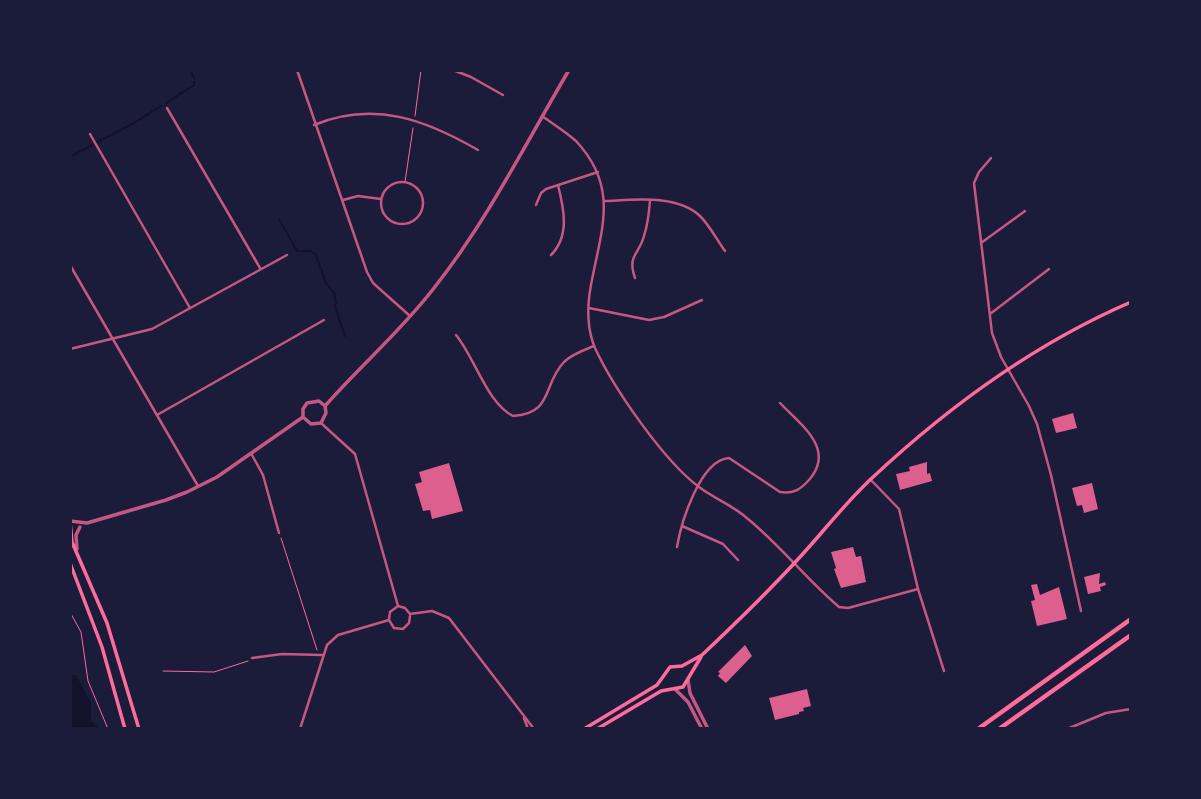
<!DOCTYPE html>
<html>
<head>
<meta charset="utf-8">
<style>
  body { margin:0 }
  #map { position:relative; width:1201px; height:799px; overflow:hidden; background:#1b1b3a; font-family:Jost,sans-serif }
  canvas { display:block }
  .frame { position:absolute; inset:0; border:72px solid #1b1b3a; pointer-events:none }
</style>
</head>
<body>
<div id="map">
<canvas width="1201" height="799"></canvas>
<div class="frame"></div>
</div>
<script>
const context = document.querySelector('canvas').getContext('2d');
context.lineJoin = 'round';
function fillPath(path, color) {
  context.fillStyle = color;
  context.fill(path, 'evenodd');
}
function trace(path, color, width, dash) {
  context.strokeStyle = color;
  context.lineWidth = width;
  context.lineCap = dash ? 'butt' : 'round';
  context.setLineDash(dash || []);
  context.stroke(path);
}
const water = new Path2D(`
  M76,675L91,703V721L101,729H70V676Z`);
const stream = new Path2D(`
  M190,70L194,78
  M166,103L194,85V82
  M97,142L134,123L161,106
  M70,157L92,145
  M279,219L297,251H311L316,255L326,283L334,293L336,302L335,307L345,336`);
const building = new Path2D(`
  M1073,413L1077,428L1056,433L1052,419Z
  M927,462V474L930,473L932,481L900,490L896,474L910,471L909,467Z
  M449,463L463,511L432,519L430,510L423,511L415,484L422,482L419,472Z
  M1092,483L1098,509L1084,513L1082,505L1077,506L1072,488Z
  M853,547L856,557L861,556L866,582L841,588L834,569L836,568L831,552Z
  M1100,573L1099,584L1105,582L1106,585L1100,587L1101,591L1088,594L1084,577Z
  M1037,584L1040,595L1059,587L1067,619L1037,626L1031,601L1035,600L1031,585Z
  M745,645L752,656L726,683L718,676L720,673L718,672Z
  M807,689L811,706L803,708L804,711L799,712V714L775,720L769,698Z`);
const path = new Path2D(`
  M415,116L421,70
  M405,182L413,128
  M281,538L317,650
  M70,612L81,632L88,681L108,729
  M163,671L214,672L248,661`);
const minor = new Path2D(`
  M297,70L367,272L373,283L410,316
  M453,70L471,77L503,95
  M167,108L260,268
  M542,116C553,124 566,132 576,141C620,188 601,230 591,285C587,306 587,329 595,348C614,389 664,461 699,487C715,499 734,506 748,519C781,546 807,580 839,607L848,608L918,589
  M314,125C374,100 426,120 478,150
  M90,134L190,308
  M991,158L979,172L974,183L992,333L1001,357L1029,406L1037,424L1051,475L1081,611
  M381 203a21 21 0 1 1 42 0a21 21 0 1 1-42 0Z
  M343,200L358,196L381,199
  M605,201C633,200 677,194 700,216C710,226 717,240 725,251
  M536,205L541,193L546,189L598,172
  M981,243L1025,211
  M551,255C570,236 564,209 558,185
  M70,265L198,486
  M635,278C627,255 639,255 644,236C648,224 649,213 650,201
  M589,308L649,320L664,317L702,300
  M990,314L1049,269
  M456,335C475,358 487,403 513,416C554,413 542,385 564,362C572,354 584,350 594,346
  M70,349L152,329L287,255
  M157,415L324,320
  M321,423L355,454L398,606
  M252,455L263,475L279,533
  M870,479L899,509L918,589L944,671
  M682,526L723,544L738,560
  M677,547C681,523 700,460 729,458L780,492C793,494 800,490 809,480C836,449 801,425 780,403
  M398,606L405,608L410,614
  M410,614L432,611L449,618L534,729
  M389,619L390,612L398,606
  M389,620L394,628L403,629L409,623L410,616
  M252,658L282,654L322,655
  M524,718L528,729
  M300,729L327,645L338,635L389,620
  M1067,729L1106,713L1131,709`);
const tertiary = new Path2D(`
  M325,406C360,366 401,331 434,288C487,221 526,143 569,70
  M303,417L311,424L321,423L326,413L325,406
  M303,417V409L307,403L319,401L325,406
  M70,521L87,523L166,500L187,492L217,477L303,417
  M77,549L76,535L80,527
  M688,680L690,693L708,729
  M675,689L688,702L702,729`);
const secondary = new Path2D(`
  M70,523L71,531
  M71,531L72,542L107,623L139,729
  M70,563L102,647L125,729
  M584,729L657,685L670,667L682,666L702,655C736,623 769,591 800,557C824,531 846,502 872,478C949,406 1034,344 1131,302
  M597,729L661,691L683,687L701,657`);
const trunk = new Path2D(`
  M978,729L1131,619
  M999,729L1131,635`);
fillPath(water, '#12122b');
trace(stream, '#12122b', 2);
fillPath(building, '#dd5f8e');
trace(path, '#ff6b9d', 1);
trace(minor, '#c65784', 2.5);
trace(tertiary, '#c65784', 3.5);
trace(secondary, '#ff6b9d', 3.5);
trace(trunk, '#ff6b9d', 4.5);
</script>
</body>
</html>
